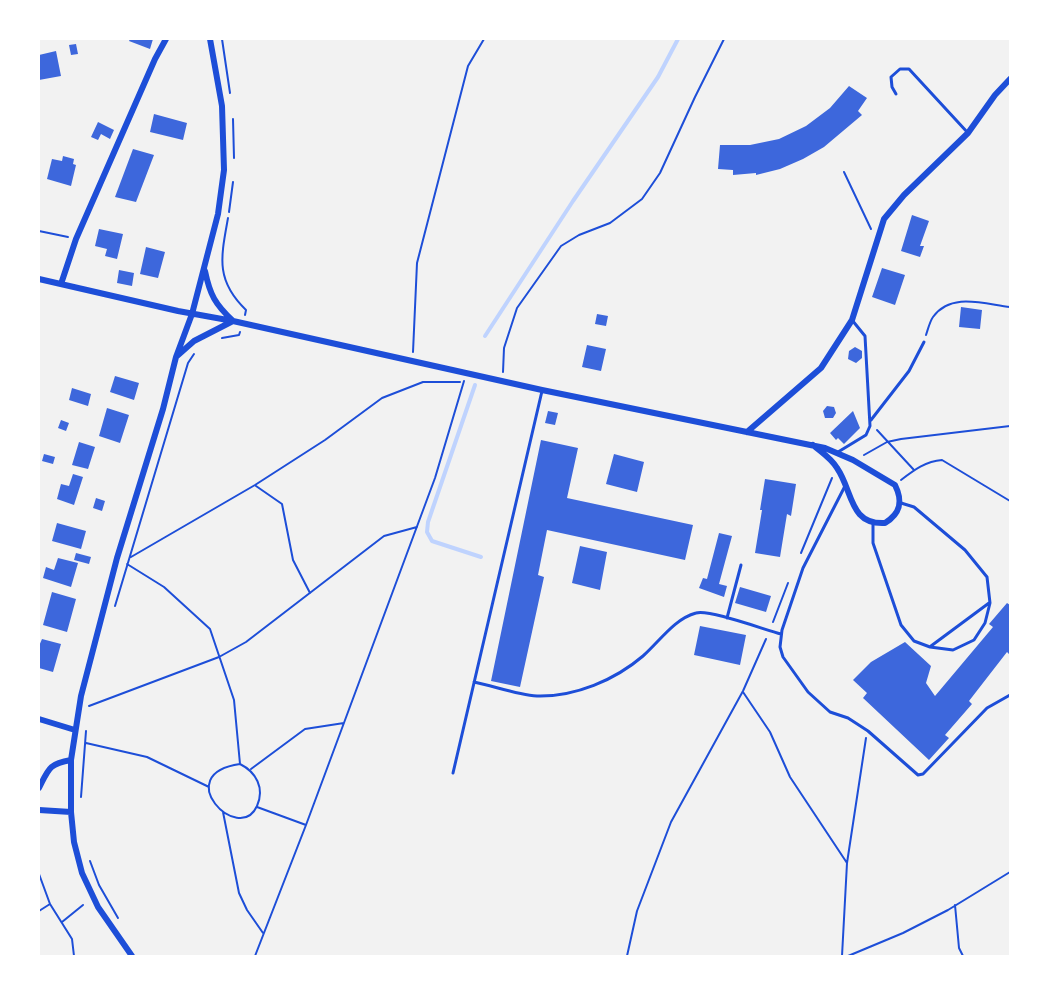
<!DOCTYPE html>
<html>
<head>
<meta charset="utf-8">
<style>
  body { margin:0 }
  #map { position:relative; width:1049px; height:995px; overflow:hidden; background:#f2f2f2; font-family:"Exo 2",sans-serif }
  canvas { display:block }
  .frame { position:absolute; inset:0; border:40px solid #fff; pointer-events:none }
</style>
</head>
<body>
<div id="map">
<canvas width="1049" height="995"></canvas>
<div class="frame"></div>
</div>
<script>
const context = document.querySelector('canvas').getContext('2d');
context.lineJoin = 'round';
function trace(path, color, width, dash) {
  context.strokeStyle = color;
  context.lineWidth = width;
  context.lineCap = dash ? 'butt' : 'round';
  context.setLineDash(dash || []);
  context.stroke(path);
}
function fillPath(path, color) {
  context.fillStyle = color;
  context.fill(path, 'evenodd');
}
const stream = new Path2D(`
  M485,336L573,201L658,77L678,39
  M475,385L428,522L427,532L432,541L481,557`);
const building = new Path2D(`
  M130,39H153L150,49L129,41Z
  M76,44L78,54L71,55L69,45Z
  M56,51L61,76L39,80V55Z
  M849,86L867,98L858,111L862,115L824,147L803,159L780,169L756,175V173L733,175V170L718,169L720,145H750L779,139L806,126L830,108Z
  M154,114L187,123L183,140L150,132Z
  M98,122L114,130L110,139L101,134L98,140L91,137Z
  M133,149L154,155L136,202L115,197Z
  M63,156L74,159L73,164L76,165L71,186L47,179L52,159L62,161Z
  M912,215L929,221L920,246H924L920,257L901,251Z
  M99,229L123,234L117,259L105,256L107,249L95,246Z
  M146,247L165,252L158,278L140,274Z
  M882,268L905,275L895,305L872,297Z
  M119,270L134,273L132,286L117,283Z
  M961,307L982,310L980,329L959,327Z
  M597,314L608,316L606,326L595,324Z
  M587,345L606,349L601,371L582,367Z
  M855,347L862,351V358L856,363L848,359L849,351Z
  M115,376L139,383L134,400L110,392Z
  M72,388L91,394L88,406L69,400Z
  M827,406L834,407L836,413L833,418H825L823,411Z
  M107,408L129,415L120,443L99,436Z
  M548,411L558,413L555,425L545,423Z
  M853,411L860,428L844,444L838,438L836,440L830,433Z
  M61,420L69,423L66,431L58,428Z
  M541,440L578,448L567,498L693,525L685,560L547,530L538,575L544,577L520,687L491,681Z
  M79,442L95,447L88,469L72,465Z
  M44,454L55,457L53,464L42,461Z
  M614,454L644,462L637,492L606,484Z
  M73,474L83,477L74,505L57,499L61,484L69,486Z
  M765,479L796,484L791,516L787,514L780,557L755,553L762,510H760Z
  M96,498L105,501L102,511L93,508Z
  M57,523L86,531L81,549L52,541Z
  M719,533L732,536L719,584L727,586L724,597L699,588L703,578L707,579Z
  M580,546L607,552L600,590L572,583Z
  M76,553L91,557L89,564L74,560Z
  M58,558L78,563L71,587L43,578L46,567L54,570Z
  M740,587L771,596L766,612L735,603Z
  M52,592L76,599L67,632L43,625Z
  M1007,603L1010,605V655L1007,652L969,701L972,704L945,735L949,738L929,760L863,698L867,693L853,680L871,662L905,642L931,666L926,683L935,696L993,627L989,624Z
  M700,626L746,635L740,665L694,655Z
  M42,639L61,644L53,672L39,668V646Z`);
const path = new Path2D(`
  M222,39L230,93
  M233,119L234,158
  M844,172L871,229
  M229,212L233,182
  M228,218C221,257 215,280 246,310L245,315
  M39,231L68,237
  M926,335C928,329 930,321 933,317C951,292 984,304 1010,307
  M222,338L239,335L240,332
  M413,352L417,263L468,66L484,39
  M503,372L504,348L517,308L561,246L579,235L610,223L642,199L660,173L695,97L724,39
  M877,430L914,470
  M864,455L887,442L901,439L1010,426
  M901,480C914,470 926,461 942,460L1010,501
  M256,486L282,504L293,560L310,593
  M801,553L832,478
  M131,557L255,485L325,440L382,398L423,382H460
  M127,564L164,587L210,629L234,700L240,764
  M115,606L188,363L194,354
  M773,622L788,583
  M743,692L770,732L790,777L847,863
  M89,706L219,657L246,642L384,536L417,527
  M86,743L147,757L209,787
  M240,764C256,772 265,788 257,806C239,846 169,774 240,764Z
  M251,769L305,729L344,723
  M81,797L86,731
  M257,807L306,825
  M223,812L239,893L247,910L263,933
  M90,861L99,885L118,918
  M39,874L50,904L39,911
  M50,904L72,939L74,956
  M955,905L959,948L963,956
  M62,922L83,905
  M255,956L306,825L435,478L464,381
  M627,956L637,911L671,822L743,691L766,639
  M842,956L847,863L866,738
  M848,956L903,933L948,910L1010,872`);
const service = new Path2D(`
  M896,94L892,87L891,77L900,69H909L968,133
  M871,420L909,371L924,342
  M838,452L866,435L870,426L865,336L852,320
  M845,486L803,568L782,630L780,647L783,657L808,692L830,712L848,718L868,731L918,775L923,774L987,708L1010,695
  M873,523V543L901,625L914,641L930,647L953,650L974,640L985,623L990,603L987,577L965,550L914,507L901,503
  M727,618L741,565
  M931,646L989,603
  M474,682C494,686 517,695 537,696C575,697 615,680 643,656C660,641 674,619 696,613C709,609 765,630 781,634
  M453,773L542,391`);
const minor = new Path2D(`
  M205,271C210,295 215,304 233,321
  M39,279L178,311L233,321L542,390L825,448L853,460L895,485C903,501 901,513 885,523C849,525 853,491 837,468C831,458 821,452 813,445
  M61,284L76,239L155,59L166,39
  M177,356L194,341L233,321
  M747,432L821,368L852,320L884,219L904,195L968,133L995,95L1010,79
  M39,719L75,730
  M39,788C49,768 49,764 71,760
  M39,810L71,812
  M132,956L98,907L82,873L74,842L71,812V760L81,696L117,558L163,409L176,357L192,314L218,214L224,170L222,106L210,39`);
trace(stream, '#bfd3fe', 4);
fillPath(building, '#3d67dc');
trace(path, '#1d4ed8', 2);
trace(service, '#1d4ed8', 3);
trace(minor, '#1d4ed8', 6);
</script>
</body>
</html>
